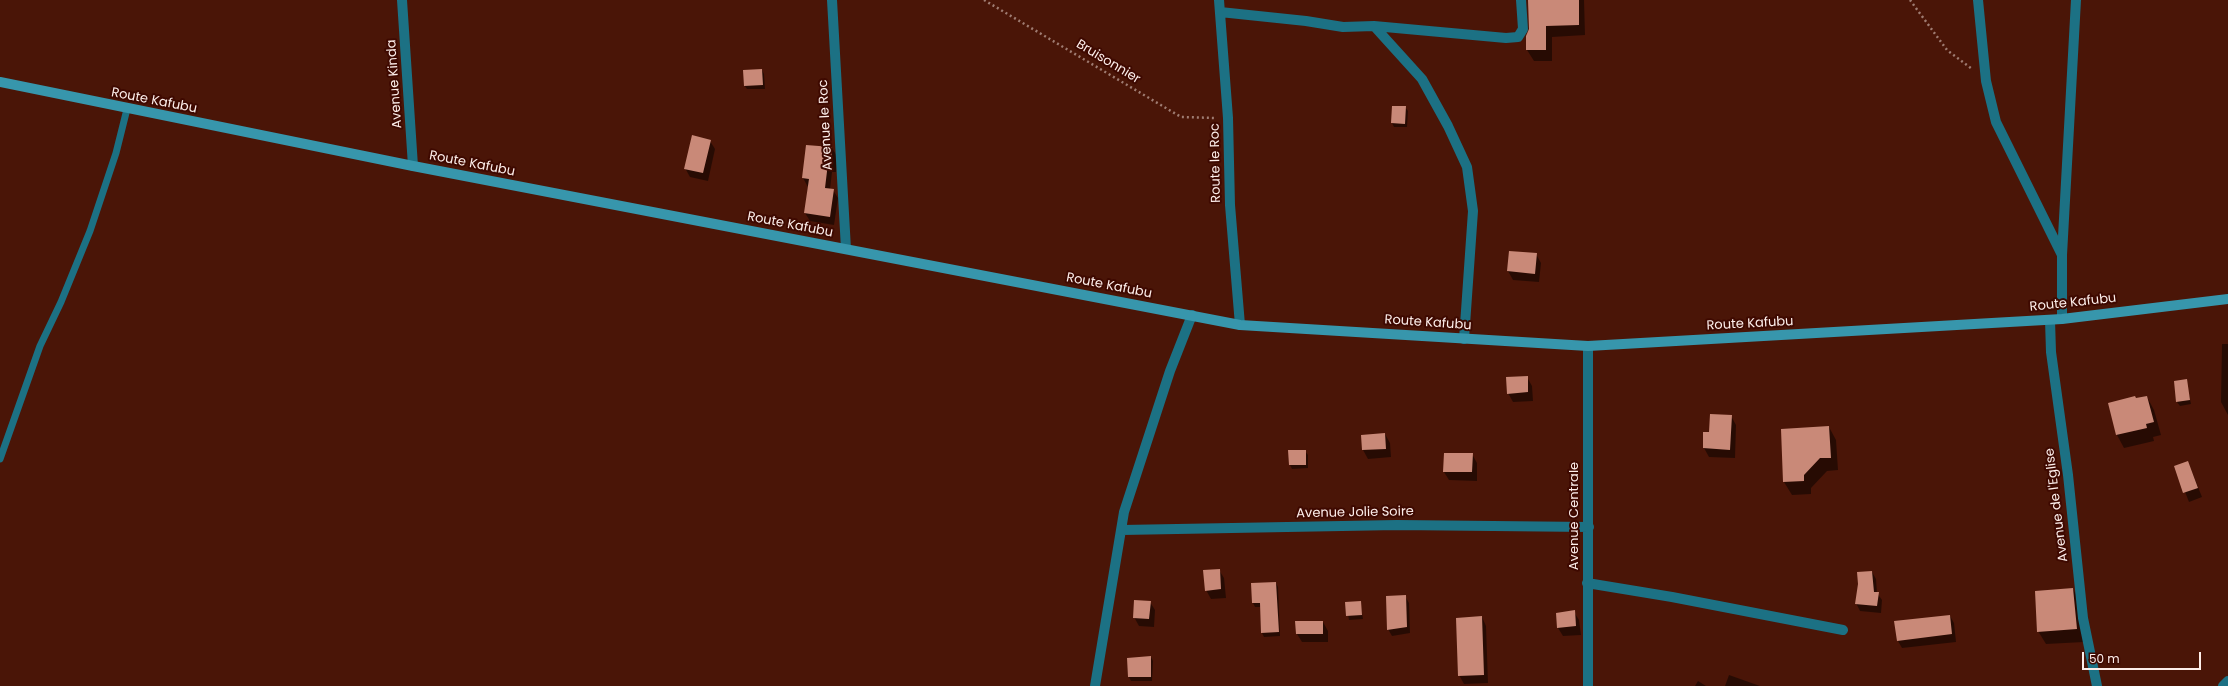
<!DOCTYPE html>
<html>
<head>
<meta charset="utf-8">
<style>
  body { margin:0 }
  #map { position:relative; width:2228px; height:686px; overflow:hidden; background:#4a1507; font-family:Poppins,sans-serif }
  canvas { display:block }
  .scale { position:absolute; left:2082px; top:652px; width:119px; height:18px; box-sizing:border-box; border:2px solid #fdeeea; border-top:0; padding-left:5px; font-size:12px; line-height:14px; white-space:nowrap; color:#fdeeea; -webkit-text-stroke:3px #3e0900; paint-order:stroke }
</style>
</head>
<body>
<div id="map">
<canvas width="2228" height="686"></canvas>
<div class="scale">50 m</div>
</div>
<script>
const context = document.querySelector('canvas').getContext('2d');
context.lineJoin = 'round';
function fillPath(path, color) {
  context.fillStyle = color;
  context.fill(path, 'evenodd');
}
function trace(path, color, width, dash) {
  context.strokeStyle = color;
  context.lineWidth = width;
  context.lineCap = dash ? 'butt' : 'round';
  context.setLineDash(dash || []);
  context.stroke(path);
}
function write(font, color, halo, rows, align = 'center') {
  context.font = font + ' Poppins,sans-serif';
  context.lineWidth = 4;
  context.setLineDash([]);
  context.textBaseline = 'middle';
  context.strokeStyle = halo;
  context.fillStyle = color;
  for (const [text, x, y, turn = 0] of rows) {
    context.save();
    context.translate(x, y);
    context.rotate((+turn || 0) * Math.PI / 180);
    context.textAlign = isNaN(turn) ? turn : align;
    if (halo) context.strokeText(text, 0, 0);
    context.fillText(text, 0, 0);
    context.restore();
  }
}
const shadow = new Path2D(`
  M1529,0H1584L1585,35L1552,37V61H1534L1527,50V36L1530,29Z
  M762,70L764,74L765,89H747L744,85Z
  M1405,107L1408,111L1407,127H1394L1392,123Z
  M710,141L715,149L708,181L690,177L685,168Z
  M832,148L837,156L836,172H832L830,189L833,190L838,198L834,225L810,221L805,213L808,187L803,178Z
  M1536,254L1541,263L1539,282L1513,280L1508,271Z
  M2222,344H2228V415L2221,402Z
  M1527,377L1532,386L1533,401L1513,402L1508,393Z
  M2186,381L2191,404L2180,406L2177,402Z
  M2147,397L2154,410L2161,435L2153,437L2154,441L2124,448L2117,435L2109,404Z
  M1731,416L1736,425L1735,458L1709,457L1704,448V433H1710Z
  M1829,427L1836,440L1838,470L1827,471L1811,488V494L1792,495L1784,482Z
  M1385,434L1390,443L1391,457L1368,459L1363,450L1362,436Z
  M1305,451L1308,455V468L1292,469L1290,465Z
  M1472,454L1477,463V481L1449,480L1444,472Z
  M2188,462L2202,497L2189,502L2175,466Z
  M1219,570L1224,578L1226,598L1211,599L1206,590Z
  M1872,572L1876,579L1877,593L1882,600L1881,613L1860,611L1856,603Z
  M1276,583L1278,587L1280,636L1264,637L1262,633L1261,607H1255L1253,603L1252,584Z
  M2073,589L2080,602L2084,642L2046,644L2038,631Z
  M1405,596L1409,603L1410,633L1392,636L1388,629Z
  M1150,602L1155,610L1154,627L1139,626L1134,617Z
  M1360,602L1363,619L1349,620L1346,603Z
  M1574,612L1579,620L1581,635L1563,636L1558,628Z
  M1950,616L1954,623L1956,642L1902,648L1898,641Z
  M1482,617L1486,626L1488,683L1464,684L1459,675Z
  M1323,622L1328,631V642H1302L1297,634Z
  M1151,657L1153,661L1152,681H1131L1129,677Z
  M1729,675L1760,686H1725Z
  M1698,681L1706,686H1695Z`);
const building = new Path2D(`
  M1528,0H1579V25L1546,26V50H1526V36L1529,29Z
  M762,69L763,85L744,86L743,70Z
  M1392,106H1406L1405,124L1391,123Z
  M692,135L711,140L703,173L684,169Z
  M806,145L832,147L831,164L828,163L825,188L834,189L830,217L804,213L809,179L802,178Z
  M1509,251L1537,253L1535,274L1507,271Z
  M1528,376V392L1507,394L1506,377Z
  M2187,379L2190,400L2176,402L2174,381Z
  M2135,396L2136,398L2147,396L2154,422L2146,424L2147,428L2116,435L2108,403Z
  M1710,414L1732,415L1730,450L1703,448V432H1709Z
  M1829,426L1831,458H1820L1804,475V481L1783,482L1781,429Z
  M1385,433L1386,449L1362,450L1361,435Z
  M1288,450H1306V465H1289Z
  M1444,453H1473L1472,472H1443Z
  M2188,461L2198,488L2183,493L2174,466Z
  M1220,569L1221,589L1205,591L1203,570Z
  M1872,571L1874,592H1879L1877,606L1855,604L1858,584L1857,572Z
  M1276,582L1279,632L1261,633L1260,603H1252L1251,583Z
  M2073,588L2077,629L2037,632L2035,591Z
  M1406,595L1407,627L1387,630L1386,596Z
  M1134,600L1151,601L1149,619L1133,618Z
  M1361,601L1362,615L1346,616L1345,602Z
  M1575,610L1576,626L1557,628L1556,613Z
  M1950,615L1952,634L1897,641L1894,621Z
  M1482,616L1484,675L1458,676L1456,618Z
  M1295,621H1323V634H1296Z
  M1151,656V677H1128L1127,658Z`);
const path = new Path2D(`
  M984,0L1181,117L1216,118
  M1910,0L1947,50L1972,69`);
const lane = new Path2D(`
  M0,459L40,346L61,302L90,231L116,153L127,109`);
const street = new Path2D(`
  M402,0L413,166
  M832,0L846,249
  M1219,0L1228,118L1230,205L1240,325
  M1978,0L1986,81L1996,122L2062,255
  M1220,12L1306,21L1343,27L1374,26L1422,79L1448,126L1467,167L1473,211L1464,339
  M1374,26L1506,38L1518,37L1523,29L1521,0
  M2062,319V255L2076,0
  M2050,320L2051,352L2068,475L2083,618L2097,686
  M1588,346V686
  M1122,530L1397,525L1589,527
  M1587,583L1672,597L1843,630
  M1095,686L1124,512L1170,371L1192,315
  M2223,686L2228,681`);
const secondary = new Path2D(`
  M0,82L413,166L1240,325L1588,346L2062,319L2228,299`);
const streetNames = [
  ["Bruisonnier",1108,62,31],
  ["Avenue Kinda",395,84,-94],
  ["Route Kafubu",154,101,11],
  ["Avenue le Roc",826,125,-93],
  ["Route le Roc",1216,163,-91],
  ["Route Kafubu",472,164,11],
  ["Route Kafubu",790,225,11],
  ["Route Kafubu",1109,286,11],
  ["Route Kafubu",2073,303,-6],
  ["Route Kafubu",1428,323,4],
  ["Route Kafubu",1750,324,-3],
  ["Avenue de l'Eglise",2057,505,-97],
  ["Avenue Jolie Soire",1355,513,-1],
  ["Avenue Centrale",1575,516,-90]
];
fillPath(shadow, '#0007');
fillPath(building, '#c98978');
trace(path, '#9f7c72', 2.5, [2, 3]);
trace(lane, '#1c7184', 7);
trace(street, '#1c7184', 10);
trace(secondary, '#3796ac', 10);
write('13px', '#fdeeea', '#3e0900', streetNames);
</script>
</body>
</html>
